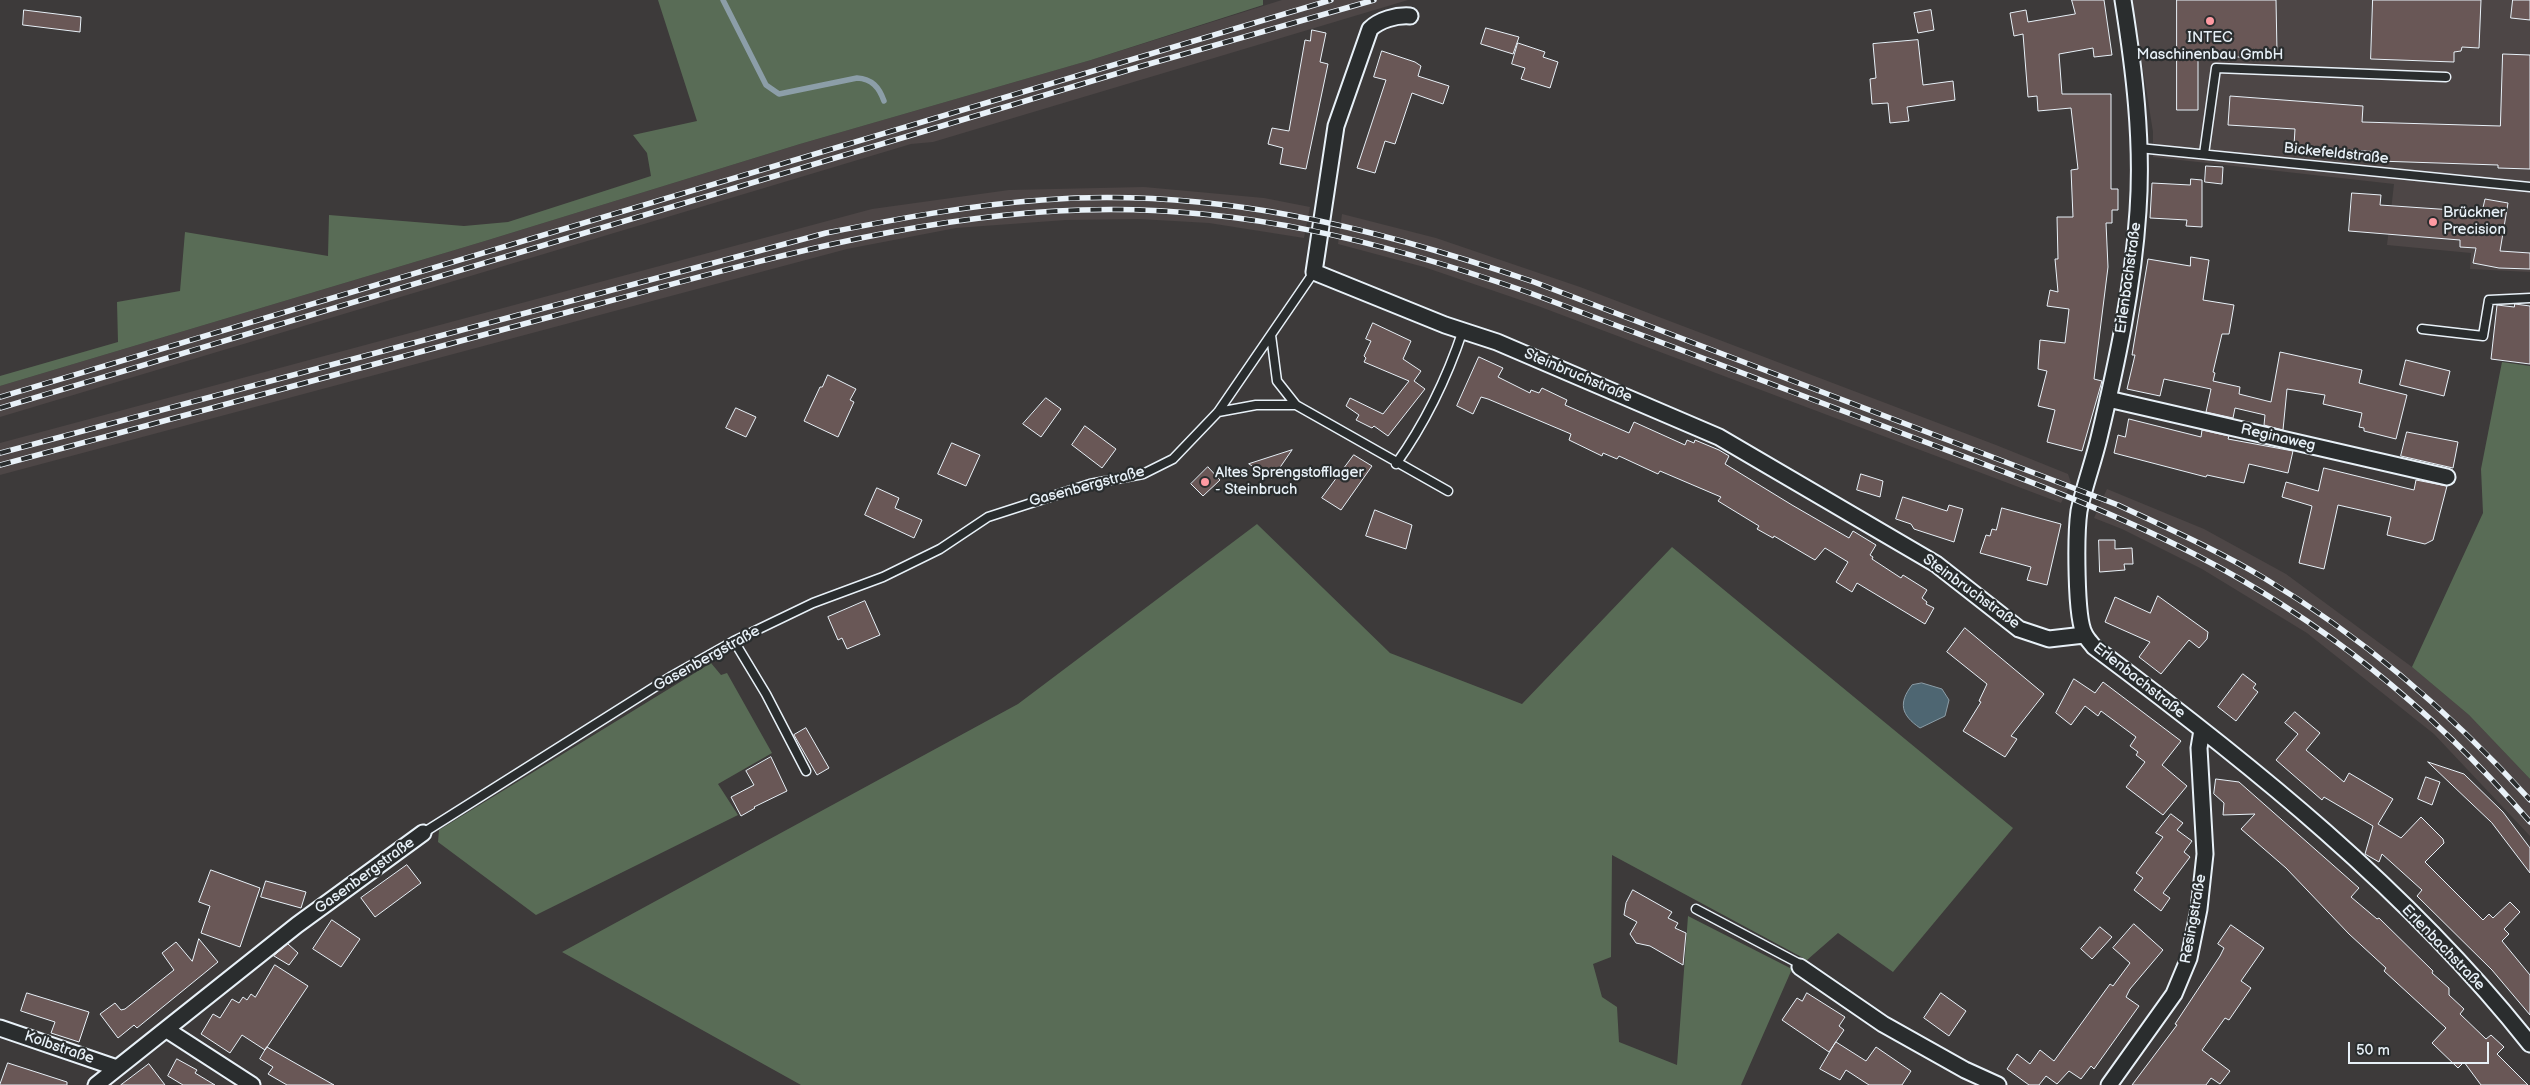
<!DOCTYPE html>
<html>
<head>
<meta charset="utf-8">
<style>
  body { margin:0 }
  #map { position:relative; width:2530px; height:1085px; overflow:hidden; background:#3d3a3a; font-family:"Balsamiq Sans",sans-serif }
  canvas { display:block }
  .scale { position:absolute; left:2348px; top:1042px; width:141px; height:22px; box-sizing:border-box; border:2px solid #e8f1f8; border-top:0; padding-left:6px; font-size:15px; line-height:18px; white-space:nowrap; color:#e8f1f8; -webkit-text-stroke:4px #2a2d2e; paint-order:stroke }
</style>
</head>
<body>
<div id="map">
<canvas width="2530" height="1085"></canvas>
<div class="scale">50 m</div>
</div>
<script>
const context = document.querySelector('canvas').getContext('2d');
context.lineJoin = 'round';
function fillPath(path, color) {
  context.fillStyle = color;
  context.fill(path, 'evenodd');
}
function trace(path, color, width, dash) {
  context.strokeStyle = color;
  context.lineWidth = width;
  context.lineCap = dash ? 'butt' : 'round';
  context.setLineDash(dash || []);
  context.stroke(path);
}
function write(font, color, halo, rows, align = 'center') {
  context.font = font + ' "Balsamiq Sans",sans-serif';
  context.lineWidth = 4.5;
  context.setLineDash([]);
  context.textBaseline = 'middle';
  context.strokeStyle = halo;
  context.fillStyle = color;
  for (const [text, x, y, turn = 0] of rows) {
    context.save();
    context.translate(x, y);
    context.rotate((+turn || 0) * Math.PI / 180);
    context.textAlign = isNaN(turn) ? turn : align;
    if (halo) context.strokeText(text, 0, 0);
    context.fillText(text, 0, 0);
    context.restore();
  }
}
const built = new Path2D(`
  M1282,0H1408L933,142L911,144L0,417V386L485,241L800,144L1091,60Z
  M2132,0H2530V272L2470,269L2471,253L2387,245L2394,184L2153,157V132Z
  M1144,187L1264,198L1310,207L1304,238L1209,223L1139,219L1066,220L956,228L847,249L0,475V443L872,209L1009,190Z
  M1342,214L1436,238L1580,287L1996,445L2068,474L2071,483L2061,503L1538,306L1424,267L1338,244Z
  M2107,489L2204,529L2286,574L2412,667L2469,715L2530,779V836L2434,734L2307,633L2202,569L2122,529L2094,518Z`);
const green = new Path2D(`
  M658,0H1263V5L1091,60L800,144L485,241L0,386V376L118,342L117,302L180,291L185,232L328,256L329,215L464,226L508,222L651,176L647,153L633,135L697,121Z
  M2502,362L2530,366V779L2469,715L2412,667L2483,513L2481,469Z
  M1257,524L1390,653L1522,704L1672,547L2013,828L1893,972L1838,933L1807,960L1612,855L1611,957L1593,964L1602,997L1617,1007L1619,1042L1677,1065L1688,916L1792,969L1741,1085H801L562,952L1018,704Z
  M711,663L721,675L727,673L772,753L718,784L738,815L536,915L438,842L439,830Z`);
const water = new Path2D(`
  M1922,683L1942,689L1949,700L1945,716L1920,728C1901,715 1898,703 1912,685Z`);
const stream = new Path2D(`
  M723,0L766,85L779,94L857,78C872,79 879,87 884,101`);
const building = new Path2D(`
  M2072,0H2104L2112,55L2094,57L2093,48L2059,54L2062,94H2111V189H2118V210H2112V223H2106L2108,267L2094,379L2102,381L2082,451L2047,442L2055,410L2038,406L2047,371L2038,369L2040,340L2065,343L2069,309L2047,306L2050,290L2058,292L2055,259H2058L2057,217H2073L2071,170L2078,169L2071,108L2038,111L2037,96L2028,97L2023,34L2014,36L2010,13L2026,10L2028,22L2075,14Z
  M2177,0H2276L2277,52H2251V55L2241,57H2198V110H2177Z
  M2373,0H2481L2479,48L2462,47L2461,51L2454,52V62L2371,59Z
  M2513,0H2530V20L2511,18Z
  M24,10L81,17L80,32L23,25Z
  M1931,10L1934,30L1918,33L1914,13Z
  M1486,28L1519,37L1513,54L1481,44Z
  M1312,30L1326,33L1320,62L1328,64L1306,169L1280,164L1283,148L1268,144L1272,128L1289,131L1305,40L1310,41Z
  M1918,40L1923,85L1953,81L1955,100L1907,107L1909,121L1890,123L1888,103L1872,104L1870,79L1876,78L1873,44Z
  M1518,43L1545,52L1543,57L1558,62L1550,88L1521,79L1525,68L1512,64Z
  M1382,51L1415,62L1421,66L1418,76L1449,86L1443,104L1412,93L1395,144L1385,141L1375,173L1357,168L1386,80L1374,77Z
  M2503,54L2530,55V169L2498,168V165L2378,161V152L2294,146L2295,129L2228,125L2230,96L2363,106L2362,122L2500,126Z
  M2206,166L2223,167L2222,184L2205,182Z
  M2191,179L2202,180V227L2186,226L2187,220L2150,218L2152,183L2190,185Z
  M2352,193L2381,195L2380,205L2482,212L2485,199L2508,203L2500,251L2530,253V269L2499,268L2473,263L2476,248L2460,247V240L2349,231Z
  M2191,257L2209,260L2203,300L2234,305L2229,334H2222L2213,372L2215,373L2213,381L2240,387L2239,394L2271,402L2280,352L2362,370L2359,383L2407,395L2396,439L2364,431V428L2359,427L2362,413L2323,404L2325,395L2287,389L2283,430L2264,425L2265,415L2235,408L2233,418L2206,412L2211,389L2164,379L2160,396L2127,389L2135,355H2132L2148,259L2190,266Z
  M2515,304L2530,306V364L2491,359L2497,305L2514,307Z
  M1373,323L1411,341L1403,359L1421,371L1414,381L1425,389L1388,436L1374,426L1372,428L1356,420L1359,415L1346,406L1350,398L1383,414L1409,381L1364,362L1366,358L1364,356L1371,341L1366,339Z
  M1479,357L1503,368L1498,377L1530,393L1531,390L1539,393L1542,388L1567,400L1565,405L1629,433L1634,422L1685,445L1687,440L1694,443L1695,440L1719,450L1729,456L1725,464L1792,505L1849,538L1853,531L1876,545L1870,555L1873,557L1872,559L1901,578L1903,575L1927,590L1922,598L1927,602L1926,604L1934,608L1925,624L1857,583L1852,592L1836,582L1848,562L1825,548L1815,560L1774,536L1773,538L1757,529L1759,526L1718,501L1721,497L1660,471L1658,474L1619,456L1617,459L1603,453L1602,456L1569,440L1571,434L1488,399L1481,397L1473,414L1457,406Z
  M2406,360L2450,371L2444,396L2400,385Z
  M828,375L856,389L850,400L854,402L838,437L804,421L820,387H822Z
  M1046,398L1061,409L1041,437L1023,424Z
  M736,408L756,417L746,437L726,428Z
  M2129,419L2201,437L2202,430L2229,436L2228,439L2293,451L2288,473L2249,464L2244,483L2207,475L2206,477L2114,453L2118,435L2125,437Z
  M1085,426L1116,449L1102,468L1072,445Z
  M2407,432L2458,442L2453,468L2401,456Z
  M952,443L980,455L966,486L938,474Z
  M1292,450L1272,479L1249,464Z
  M1354,455L1372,466L1341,510L1322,498Z
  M1208,467L1220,480L1203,496L1191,484Z
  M2324,468L2414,490L2416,480L2447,486L2433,540L2425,544L2387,535L2391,517L2338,505L2324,569L2299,563L2312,506L2282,497L2286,482L2318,491Z
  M1861,474L1883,481L1880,497L1857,490Z
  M877,488L899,498L895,508L922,520L914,538L865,515Z
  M1903,497L1947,511L1949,505L1963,509L1954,542L1914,529L1911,524L1896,519Z
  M2002,508L2061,524L2047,585L2027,580L2031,567L1980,553L1986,535L1990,536L1992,529L1996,530Z
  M1375,510L1412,525L1406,549L1366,536Z
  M2099,540H2115V549L2132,548L2133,564H2124L2125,570L2100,572Z
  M2158,596L2208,632L2207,639L2199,648L2189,640L2161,674L2139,657L2150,642L2105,622L2115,597L2150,613Z
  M865,601L880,635L847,649L842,638L838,640L828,617Z
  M1965,628L2044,694L2011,736L2017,739L2005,757L1963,731L1981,702L1979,701L1987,684L1947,652Z
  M2243,674L2256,684L2253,688L2258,692L2236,721L2218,707Z
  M2074,679L2095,693L2103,682L2181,741L2162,765L2187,786L2163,815L2126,787L2145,762L2136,755L2138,752L2130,746L2136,737L2101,711L2098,716L2085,706L2071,725L2056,713Z
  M2295,712L2320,733L2306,750L2344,782L2349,773L2393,799L2378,824L2401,838L2421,817L2443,839L2444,843L2425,862L2483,920L2489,914L2493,918L2510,902L2520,912L2504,929L2509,934L2502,941L2530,975V1015L2492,970L2417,896L2422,890L2382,854L2379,862L2365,854L2373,826L2324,797L2322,800L2276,760L2298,734L2285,723Z
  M806,728L829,768L817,775L794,735Z
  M771,757L787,791L754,807L755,808L741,816L731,797L754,785L746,771Z
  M2428,762L2464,774L2503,812L2530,848V873L2492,823Z
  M2426,777L2440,782L2432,805L2418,799Z
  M2216,779L2239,782L2359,888L2351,897L2377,919L2379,918L2433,971L2432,973L2449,988V995L2464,1009L2460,1014L2486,1039L2491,1035L2504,1047L2497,1054L2528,1085H2481L2464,1062L2458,1068L2432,1043L2446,1028L2384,971L2386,968L2349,934L2286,868L2241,829L2255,814L2223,815L2224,803L2214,794Z
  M2171,814L2183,823L2177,830L2192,841L2184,852L2190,857L2163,893L2170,898L2161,911L2134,890L2143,878L2136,873L2163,837L2156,833Z
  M407,865L421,883L375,917L361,898Z
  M211,870L260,888L240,947L201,933L210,906L199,902Z
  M266,881L306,892L301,908L261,897Z
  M1633,890L1672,912L1668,918L1678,923L1675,928L1686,933L1683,965L1650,946L1636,943L1630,934L1637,922L1624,915L1626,903Z
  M332,920L360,939L341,967L313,949Z
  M2134,924L2163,950L2130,989L2126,997L2139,1006L2094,1069L2091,1066L2081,1079L2069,1071L2057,1084L2046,1076L2039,1085H2029L2007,1069L2017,1054L2030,1064L2040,1050L2054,1061L2110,984L2113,986L2130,963L2113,948Z
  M2231,925L2264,948L2241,981L2251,988L2229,1020L2225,1018L2202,1050L2230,1071L2220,1084L2211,1078L2206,1085H2132L2177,1025L2175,1024L2220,956L2224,948L2218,944Z
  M2100,927L2112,937L2092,959L2081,949Z
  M199,939L218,962L137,1028L134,1025L118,1038L100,1014L115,1003L121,1010L125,1009L174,970L162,953L176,942L192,961Z
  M288,944L298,953L289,965L274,956Z
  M275,965L308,986L265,1050L242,1035L230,1053L201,1034L213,1014L220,1018L232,999L239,1003L243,997L247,1000L251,994L255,997Z
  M27,993L89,1012L79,1042L51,1033L55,1022L21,1011Z
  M1807,993L1845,1017L1839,1026L1844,1030L1829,1052L1782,1020L1797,998L1802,1001Z
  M1941,993L1966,1011L1949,1036L1924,1018Z
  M1836,1042L1866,1061L1876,1047L1911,1071L1902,1085H1869L1846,1070L1840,1080L1820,1069Z
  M267,1047L295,1063L334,1085H287L268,1074L273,1067L260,1059Z
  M177,1059L197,1070L195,1073L215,1085H183L168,1076Z
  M8,1063L67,1082V1085H0Z
  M149,1064L165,1085H121Z`);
const lane = new Path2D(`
  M2139,148L2530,187
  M2204,154L2216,68L2446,77
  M2422,329L2483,336L2489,300L2530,298
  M1271,335L1277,381L1296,405L1448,491
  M1218,412L1256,405H1296
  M1396,464C1426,422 1447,378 1463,330
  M734,641L766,694L806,771
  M423,833L672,676L734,641L813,603L883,577L940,549L988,517L1090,484L1143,474L1173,459L1218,412L1314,272
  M1696,909L1798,963L1800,967`);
const street = new Path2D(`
  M2123,0C2134,69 2143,140 2138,211C2133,288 2117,363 2099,438C2093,463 2084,487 2079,511C2076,532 2075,619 2085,635C2087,639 2091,643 2094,647C2251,764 2408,890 2530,1044
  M1410,16C1396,15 1379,20 1370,29L1336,126L1314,272L1445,325L1497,342L1719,437L1936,564L2019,629L2049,639L2084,635
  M2108,399L2447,477
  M1800,967L1883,1024L1965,1070L1998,1085
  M0,1028L117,1068
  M167,1030L252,1085
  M96,1085L297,925L423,833
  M2109,1085L2174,994L2189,958L2199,909L2205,854L2199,748L2202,730`);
const rail = new Path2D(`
  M0,397L1331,0
  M0,408L1142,66L1374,0
  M0,453L826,233C897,219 969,205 1042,200C1214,187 1373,227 1534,282L2118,505C2167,528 2217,550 2264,578C2363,637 2452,714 2530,800
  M0,465C191,414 381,362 572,311C739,267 908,215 1082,210C1240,205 1381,241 1530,293C1650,338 1770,384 1891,429C1993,468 2097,504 2194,554C2323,620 2436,713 2530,822`);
const markers = [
  [2210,21,5,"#ff9aa2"],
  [2433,222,5,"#ff9aa2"],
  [1205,482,5,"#ff9aa2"]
];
const poiNames = [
  ["INTEC",2210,38,"center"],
  ["Maschinenbau GmbH",2210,55,"center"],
  ["Brückner",2443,213],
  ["Precision",2443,230],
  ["Altes Sprengstofflager",1215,473],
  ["- Steinbruch",1215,490]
];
const streetNames = [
  ["Bickefeldstraße",2336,154,6],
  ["Erlenbachstraße",2129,278,-82],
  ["Steinbruchstraße",1578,376,23],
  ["Reginaweg",2278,438,13],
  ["Gasenbergstraße",1087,487,-15],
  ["Steinbruchstraße",1971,592,36],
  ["Gasenbergstraße",707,659,-29],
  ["Erlenbachstraße",2139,681,38],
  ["Gasenbergstraße",365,876,-36],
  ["Resingstraße",2194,919,-80],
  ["Erlenbachstraße",2443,948,46],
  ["Kolbstraße",59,1048,19]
];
fillPath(built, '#4d4646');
fillPath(green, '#596c56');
fillPath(water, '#4e6672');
trace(water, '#8c9ea8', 1);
trace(stream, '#8c9ea8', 5.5);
fillPath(building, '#695756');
trace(building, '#e8f1f8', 1);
trace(lane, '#e8f1f8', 11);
trace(street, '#e8f1f8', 19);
trace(lane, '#2a2d2e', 8);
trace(street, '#2a2d2e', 15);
trace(rail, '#e8f1f8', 5.5);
trace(rail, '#2a2d2e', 4, [11]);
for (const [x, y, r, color] of markers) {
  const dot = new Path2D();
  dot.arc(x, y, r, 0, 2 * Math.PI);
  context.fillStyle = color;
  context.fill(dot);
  trace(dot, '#2a2d2e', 2);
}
write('15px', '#e8f1f8', '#2a2d2e', poiNames, 'left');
write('15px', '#e8f1f8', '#2a2d2e', streetNames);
</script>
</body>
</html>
